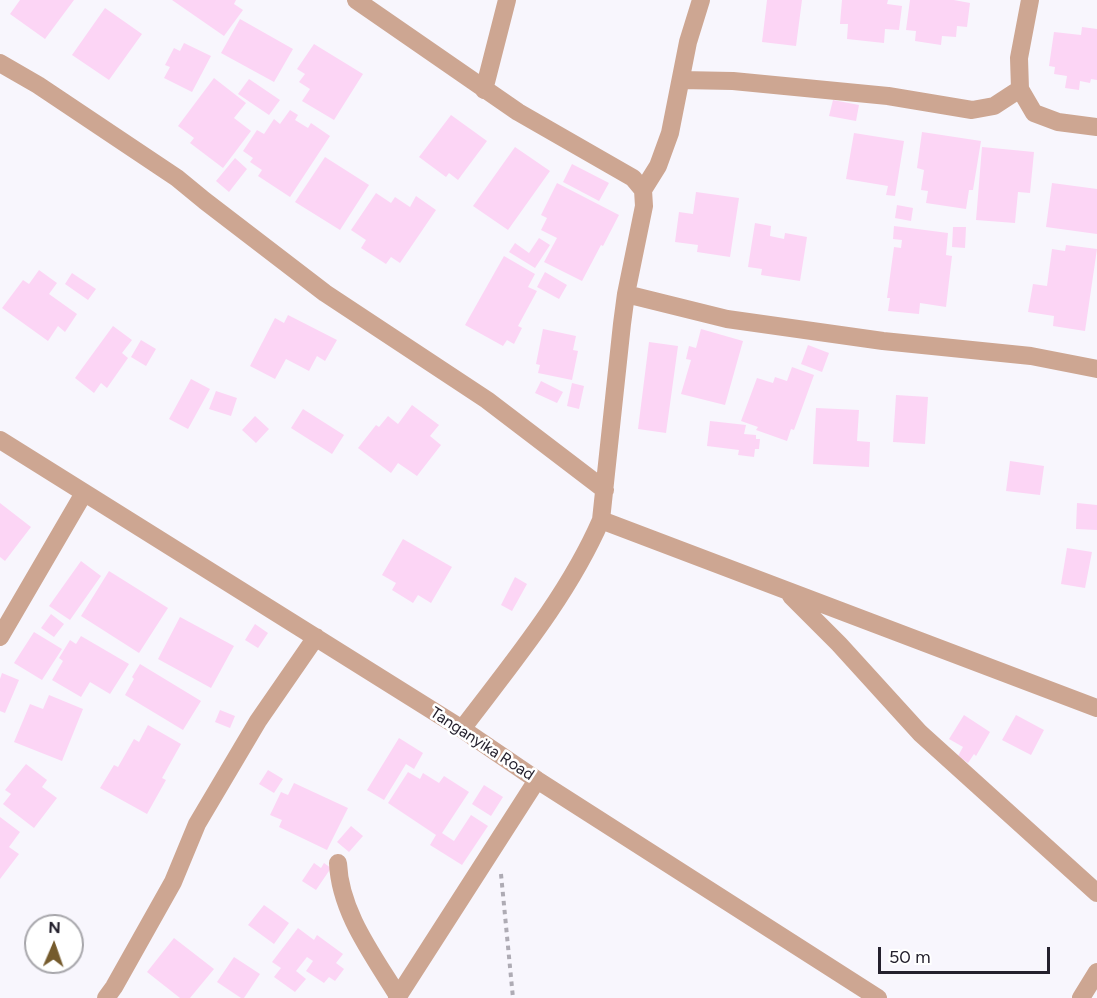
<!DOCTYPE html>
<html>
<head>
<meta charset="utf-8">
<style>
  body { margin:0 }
  #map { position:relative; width:1097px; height:998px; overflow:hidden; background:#f8f6fd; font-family:Figtree,sans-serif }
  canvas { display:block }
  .north { position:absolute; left:24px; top:914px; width:60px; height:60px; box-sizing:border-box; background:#fff; border:2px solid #a7a6ab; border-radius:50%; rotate:2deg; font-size:16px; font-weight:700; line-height:24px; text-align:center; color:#24202d }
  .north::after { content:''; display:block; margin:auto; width:21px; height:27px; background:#755b2d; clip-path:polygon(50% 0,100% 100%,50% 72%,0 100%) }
  .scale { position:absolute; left:878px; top:947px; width:172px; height:27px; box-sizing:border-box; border:3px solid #24202d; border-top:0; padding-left:8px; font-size:18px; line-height:21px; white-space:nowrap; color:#24202d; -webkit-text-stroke:4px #fff; paint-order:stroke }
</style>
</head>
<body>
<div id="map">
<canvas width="1097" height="998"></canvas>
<div class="north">N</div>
<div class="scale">50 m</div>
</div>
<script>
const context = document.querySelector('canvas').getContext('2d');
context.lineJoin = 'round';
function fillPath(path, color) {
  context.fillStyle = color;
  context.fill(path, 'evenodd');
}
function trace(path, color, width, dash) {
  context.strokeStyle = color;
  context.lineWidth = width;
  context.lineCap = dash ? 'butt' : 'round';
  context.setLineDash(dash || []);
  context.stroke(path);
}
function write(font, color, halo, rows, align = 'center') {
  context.font = font + ' Figtree,sans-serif';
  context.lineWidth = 5;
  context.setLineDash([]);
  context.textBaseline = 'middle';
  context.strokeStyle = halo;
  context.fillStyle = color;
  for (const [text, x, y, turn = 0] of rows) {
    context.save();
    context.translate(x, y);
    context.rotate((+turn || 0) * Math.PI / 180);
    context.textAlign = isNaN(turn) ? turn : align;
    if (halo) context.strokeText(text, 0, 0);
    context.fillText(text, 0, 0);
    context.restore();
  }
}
const building = new Path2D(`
  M20,0H74L45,39L10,14Z
  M172,0H236L234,4L243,10L224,36Z
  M767,0H802L796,46L762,42Z
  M842,0H888L887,4L902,6L899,30L885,29L884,43L847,39L848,24H840Z
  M910,0H954L970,3L967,27L957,26L956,37L942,36L941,45L915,41L916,31L906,30Z
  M105,8L142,34L109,80L72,55Z
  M240,19L293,49L274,82L221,53Z
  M1082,27L1097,29V80L1091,79L1090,83L1080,81L1079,90L1065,88L1067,76L1054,74L1055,67L1049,66L1054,32L1081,35Z
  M184,43L211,56L192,92L164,78L170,67L165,65L174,48L180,51Z
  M314,44L363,74L334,120L302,101L310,89L299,82L305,74L297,69Z
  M214,78L246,103L234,118L251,131L223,168L190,143L194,138L178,126Z
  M249,79L280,100L269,115L238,94Z
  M833,100L859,105L856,121L829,116Z
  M290,110L298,115L295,120L308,128L311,123L330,136L290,197L258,176L262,170L250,162L253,158L243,151L257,130L264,134L274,119L280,124Z
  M451,115L487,141L458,180L449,173L446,177L419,157Z
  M922,132L981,141L973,190H969L966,209L926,203L928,191L921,190L924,170L917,168Z
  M854,133L904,141L895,196L886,195L888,186L846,179Z
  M515,147L550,171L508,230L473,206Z
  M982,147L1034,152L1030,193L1018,192L1015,223L976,220Z
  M325,157L369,185L340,230L295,202Z
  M235,158L247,169L229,192L216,181Z
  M572,164L609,183L599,201L563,182Z
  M557,183L619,215L603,246L601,245L582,281L544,262L557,238L541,230L547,218L541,215Z
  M1052,183L1097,189V234L1046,227Z
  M696,192L739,198L730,257L697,252L698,245L675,242L679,212L693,214Z
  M376,193L391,203L395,197L410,207L416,196L436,210L400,263L391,257L386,264L361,248L366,240L351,230Z
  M897,205L913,208L911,221L895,218Z
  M755,223L771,226L770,236L784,239L785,233L807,237L800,281L761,275L762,269L748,267Z
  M894,226L948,233L946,255L952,256L946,307L920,303L919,314L888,311L890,298H887L894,247L901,248L902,240L893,239Z
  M953,227H966L965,248L952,247Z
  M539,238L550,245L535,268L509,252L515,243L529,253Z
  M1066,245L1097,249L1085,331L1053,326L1054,316L1028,312L1033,284L1047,286L1052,249L1065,251Z
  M504,256L535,274L528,287L537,291L518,326L522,328L514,344L507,340L503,346L465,325Z
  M39,270L57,283L49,294L77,314L65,332L58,326L48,341L2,308L23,280L29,284Z
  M545,272L567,285L559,299L537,287Z
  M72,273L96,289L88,300L65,284Z
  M288,315L337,340L325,361L317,356L309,371L286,359L275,379L250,366L275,318L284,323Z
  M113,326L132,340L122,353L128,358L107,388L101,383L94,393L75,378Z
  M543,329L576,336L573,350L578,351L572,380L538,373L540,365L536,364Z
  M701,329L743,341L725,405L681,394L691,360L686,359L689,346L696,348Z
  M141,340L156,349L146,366L131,357Z
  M649,342L678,346L666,433L638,429Z
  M808,345L829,353L822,372L801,364Z
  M792,367L814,375L794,430L791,429L787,441L756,430L758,427L741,421L757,378L773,383L775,377L787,381Z
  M191,379L210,389L188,429L169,419Z
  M541,381L563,392L557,403L535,393Z
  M572,383L584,386L579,409L567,406Z
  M216,391L237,398L231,416L209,409Z
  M896,395L928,397L925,444L893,442Z
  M412,405L439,425L430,436L441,445L417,476L398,463L391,473L358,448L376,425L379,427L388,416L398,424Z
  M816,408L859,410L857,441L870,442L869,467L813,464Z
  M303,409L344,435L332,454L291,428Z
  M255,416L269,429L256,443L242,430Z
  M710,421L746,425L744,434L756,435V439H760L759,449H755L754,457L738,455L739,450L707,446Z
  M1010,461L1044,466L1040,495L1006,491Z
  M0,503L31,527L5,561L0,557Z
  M1077,503L1097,505V530L1076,529Z
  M403,539L452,567L431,603L418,595L413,603L392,590L396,583L382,575Z
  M1067,548L1092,552L1085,588L1061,584Z
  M81,561L101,576L70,620L49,606Z
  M109,571L168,608L139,653L81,616Z
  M515,577L527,584L512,611L501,605Z
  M51,614L64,624L54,637L41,628Z
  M180,617L234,646L211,688L158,659Z
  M255,624L268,633L258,648L245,640Z
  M34,632L62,649L42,680L14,663Z
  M81,636L129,664L110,694L90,682L81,697L52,680L63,661L59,658L70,640L76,644Z
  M140,664L201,701L183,730L125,695L134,679L132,677Z
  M2,673L19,680L5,713L0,711V679Z
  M49,695L83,709L62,761L14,742L30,704L43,709Z
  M220,710L235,716L230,728L215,722Z
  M964,715L990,732L976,756L974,754L968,763L958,756L963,747L949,739Z
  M1016,715L1044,730L1031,755L1002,740Z
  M148,725L181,744L162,778L166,780L147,814L100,788L114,765L118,767L134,739L139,742Z
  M399,738L423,753L414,769L406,764L384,800L367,790Z
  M26,764L47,780L42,787L57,798L34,828L3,804L11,794L5,790Z
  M268,770L283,779L274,793L259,784Z
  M408,772L420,779L423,773L439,783L444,776L469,792L442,833L454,841L471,815L488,826L462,865L430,845L436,835L388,803Z
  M294,783L348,808L327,850L279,827L282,820L270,815L281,792L288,795Z
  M484,785L503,797L491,816L472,804Z
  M0,817L20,832L9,847L19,854L0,879Z
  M351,826L363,836L349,852L337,842Z
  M314,863L321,868L324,863L331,868L316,890L302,881Z
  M264,905L289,923L274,944L248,925Z
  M298,928L314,940L317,935L343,954L336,963L344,969L335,981L329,977L324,983L306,971L313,961L307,957L296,971L306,979L295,992L274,977L281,968L272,962Z
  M174,938L214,969L190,998H180L147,972Z
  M234,957L260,974L244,998H241L217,982Z`);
const path = new Path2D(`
  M501,874L513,998`);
const minor = new Path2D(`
  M356,0L518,112L633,178L643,190L644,206L626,294L622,324L601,520C568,596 512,663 462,729
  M1030,0L1019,58L1020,89L1034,113L1058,122L1097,127
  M0,63L38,85L177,178L205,201L325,293L487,400L605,490
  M681,80L733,81L888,96L972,110L994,106L1020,89
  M484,90L507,0
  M643,190L658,166L670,133L688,42L701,0
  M626,294L727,319L883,341L1031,356L1097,369
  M0,440L462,729L537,780L878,998
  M601,520L1097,708
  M791,596L839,644L920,733L1097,893
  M0,637L84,493
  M338,863C340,912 373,955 398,996
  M106,998L114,987L173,882L197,824L258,721L316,637
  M397,998L537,780
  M1081,998L1097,972`);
const streetNames = [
  ["Tanganyika Road",482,744,33]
];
fillPath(building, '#fcd5f5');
trace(path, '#aeabb4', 4, [4.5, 4.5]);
trace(minor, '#cda692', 18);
write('16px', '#24202d', '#fff', streetNames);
</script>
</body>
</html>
